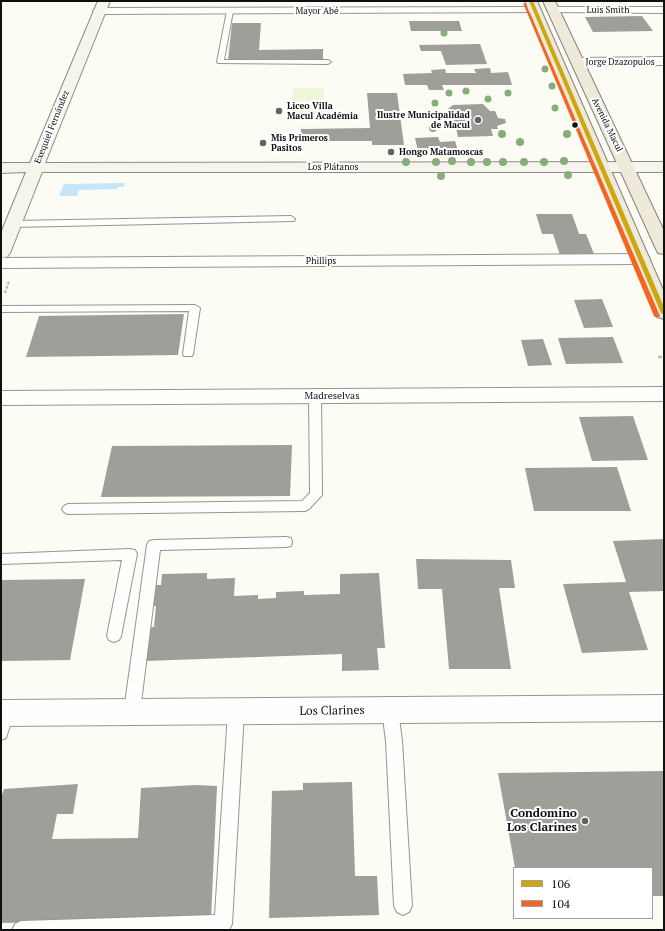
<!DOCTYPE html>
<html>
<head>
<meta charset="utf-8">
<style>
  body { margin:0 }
  #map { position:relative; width:665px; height:931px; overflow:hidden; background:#fcfbf4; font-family:"PT Serif",serif }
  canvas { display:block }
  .frame { position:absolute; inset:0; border:2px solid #0f0f0f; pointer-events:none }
  .legend { position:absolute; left:513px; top:867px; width:140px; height:52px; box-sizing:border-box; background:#fff; border:1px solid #9f9f9f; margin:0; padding:5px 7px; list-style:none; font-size:12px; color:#0f0f0f }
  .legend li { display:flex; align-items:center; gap:8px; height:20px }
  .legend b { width:20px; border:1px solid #9f9f9f }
</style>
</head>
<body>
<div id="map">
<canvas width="665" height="931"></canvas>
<div class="frame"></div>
<ul class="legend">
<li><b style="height:5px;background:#cda70d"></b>106</li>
<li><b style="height:5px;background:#f26522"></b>104</li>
</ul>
</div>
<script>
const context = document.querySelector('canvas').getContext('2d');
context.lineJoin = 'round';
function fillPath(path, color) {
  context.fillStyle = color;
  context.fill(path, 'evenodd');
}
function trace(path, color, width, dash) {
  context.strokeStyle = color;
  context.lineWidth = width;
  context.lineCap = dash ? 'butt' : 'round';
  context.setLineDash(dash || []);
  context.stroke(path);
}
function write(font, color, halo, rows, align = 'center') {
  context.font = font + ' "PT Serif",serif';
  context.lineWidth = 4;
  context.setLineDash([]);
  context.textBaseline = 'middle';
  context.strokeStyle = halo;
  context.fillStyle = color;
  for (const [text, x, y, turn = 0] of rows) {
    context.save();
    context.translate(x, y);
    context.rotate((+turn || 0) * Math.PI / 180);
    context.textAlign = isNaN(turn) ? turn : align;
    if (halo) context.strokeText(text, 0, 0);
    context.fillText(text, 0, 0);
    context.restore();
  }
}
const pitch = new Path2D(`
  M293,88H324V117H291Z`);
const water = new Path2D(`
  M125,183L124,187H118L117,189L79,190L77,196H59L64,184Z`);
const building = new Path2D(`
  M642,16L653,31L593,32L585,17Z
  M409,21H459L462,31H411Z
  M232,23H261L259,50L323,49V59L228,60Z
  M480,44L487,64L446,65L441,51H421L419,45Z
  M490,68L491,73L508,72L512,85H442L444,90H429L427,85H405L403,74L432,73L431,70L445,69L446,73H476L474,69Z
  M367,93H397L404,145H372V141H301V129L370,128Z
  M483,104L490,111H495L498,118L505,119L506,123L497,126L498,129H491L493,136L458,137L456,128L452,125L448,109L453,105Z
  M438,137L440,142L455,141L458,151H418L415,138Z
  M536,214H572L579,234H586L594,254L560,255L553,234H542Z
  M602,299L613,327L584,328L574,300Z
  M184,314L178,355L26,357L39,316Z
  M613,337L623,363L566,364L558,338Z
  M543,339L552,365L528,366L521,340Z
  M633,416L648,460L592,461L579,417Z
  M292,445L290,496L101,497L112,446Z
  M617,467L631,511H534L525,468Z
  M664,539V591L629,592L648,650L582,653L563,584L626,582L613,541Z
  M416,559L511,560L515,588H499L511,669H449L442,589H418Z
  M207,573V579L235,578L234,596L258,595V599L276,598V592L304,591V595L340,594V574L379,573L385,648H377L379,670L342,671V654L145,661L149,627H154L156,606H152L154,585H161L162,574Z
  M85,579L70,660L1,661V580Z
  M664,771V896H652V868H515L498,773Z
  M352,782L355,876H377L379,915L269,918L272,791L303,790V783Z
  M78,784L73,814H57L52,839L138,838L141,788L196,785L217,786L211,919L1,923V798L4,789Z`);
const pathFar1 = new Path2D(`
  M5,293L9,281`);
const path = new Path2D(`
  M658,357H664`);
const lane = new Path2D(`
  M230,9L233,11L224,60H328L331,62L328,64L218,63L217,62L227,11Z
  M291,216L295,219L294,221L13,227L9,224L13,221Z
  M195,305L200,308L193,354L192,356H184L183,354L189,311L1,312V306Z
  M315,392L319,393L321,396L322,495L309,509L305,511L68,514L64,512L62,509L64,506L68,504L302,501L310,493L309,396L311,393Z
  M286,537L291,538L292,542L291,546L286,547L160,550L140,711L137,716L132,718L127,716L124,711L147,545L149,541L154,540Z
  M130,549L135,550L137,554L121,636L119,640L114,642L109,640L107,636L122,560L1,564V554Z
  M390,703L395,705L398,710L402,741L412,906L409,912L403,915L397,912L394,906L386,741L382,710L385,705Z
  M236,705L241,707L244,712L232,924L229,930H12L15,924L21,921L215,915L228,712L231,707Z
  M6,706L11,708L14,713L6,738L1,740V708Z`);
const street = new Path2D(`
  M535,7L539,8L541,10L539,12L99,14L95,13L93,11L95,9L99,8Z
  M553,7H664V13L549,12L547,10L549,8Z
  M664,57V65L577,66L573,65L571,62L573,59L577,58Z
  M641,254L647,255L650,259L647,263L641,264L1,268V258Z
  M664,387V401L1,405V391Z
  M664,695V721L1,726V700Z`);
const secondary = new Path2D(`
  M98,1H110L45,163L664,162V172H42L10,253L7,257L1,258V233L26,172L1,173V163H30Z`);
const primary = new Path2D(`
  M525,1H537L664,292V319L657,317L655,313Z
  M543,1H555L664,231V254L658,253L656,249Z`);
const bus1 = new Path2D(`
  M529,1H533L664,307V315L661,313Z`);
const bus2 = new Path2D(`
  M523,3L526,4L660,316L659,317H655L654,316Z`);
const trees = [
  [444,33,3.5],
  [545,69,3.5],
  [552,86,3.5],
  [466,91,3.5],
  [449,93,3.5],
  [508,93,3.5],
  [488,99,3.5],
  [435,103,3.5],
  [555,108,3.5],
  [433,128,4],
  [502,134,4],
  [567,134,4],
  [520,142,4],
  [452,161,4],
  [564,161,4],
  [406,162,4],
  [436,162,4],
  [471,162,4],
  [487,162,4],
  [503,162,4],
  [524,162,4],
  [544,162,4],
  [568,175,4],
  [441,176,4]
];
const markers = [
  [279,111,4,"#62625f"],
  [478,120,4,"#62625f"],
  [575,125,3.5,"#0f0f0f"],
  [263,143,4,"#62625f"],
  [391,152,4,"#62625f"],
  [585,821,4,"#62625f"]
];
const farStreetnames = [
  ["Luis Smith",608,10],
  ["Mayor Abé",317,11],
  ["Jorge Dzazopulos",620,62],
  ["Avenida Macul",607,125,64],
  ["Exequiel Fernández",52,127,-68],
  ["Los Plátanos",333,167],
  ["Phillips",321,261]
];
const farPoinames = [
  ["Liceo Villa",287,106],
  ["Macul Académia",287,116],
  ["Ilustre Municipalidad",470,115,"right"],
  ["de Macul",470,125,"right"],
  ["Mis Primeros",271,138],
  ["Pasitos",271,148],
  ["Hongo Matamoscas",399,152]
];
const streetNames = [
  ["Madreselvas",332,396]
];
const nearStreetnames = [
  ["Los Clarines",332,711,-1]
];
const nearPoinames = [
  ["Condomino",577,814],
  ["Los Clarines",577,828]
];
fillPath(pitch, '#eef7dc');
fillPath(water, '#c7e5f9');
fillPath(building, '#a09e99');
trace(lane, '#969592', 2);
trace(street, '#969592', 2);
trace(secondary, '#8c8c89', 2);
trace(primary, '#83837f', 2);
trace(pathFar1, '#b9b9b8', 2, [3, 1.5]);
trace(path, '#b9b9b8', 2.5, [4, 2]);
fillPath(lane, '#fffefd');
fillPath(street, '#fffefd');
fillPath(secondary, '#f5f5eb');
fillPath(primary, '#eee9d9');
fillPath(bus1, '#cda70d');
fillPath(bus2, '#f26522');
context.fillStyle = '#87ad7c';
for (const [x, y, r] of trees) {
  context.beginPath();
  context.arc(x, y, r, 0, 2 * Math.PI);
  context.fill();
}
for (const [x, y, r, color] of markers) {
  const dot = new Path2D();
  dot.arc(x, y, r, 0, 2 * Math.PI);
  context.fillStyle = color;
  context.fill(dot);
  trace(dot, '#fff', 1.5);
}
write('9px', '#0f0f0f', '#fff', farStreetnames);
write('bold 9px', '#0f0f0f', '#fff', farPoinames, 'left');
write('10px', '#0f0f0f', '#fff', streetNames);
write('12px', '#0f0f0f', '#fff', nearStreetnames);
write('bold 12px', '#0f0f0f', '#fff', nearPoinames, 'right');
</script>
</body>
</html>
